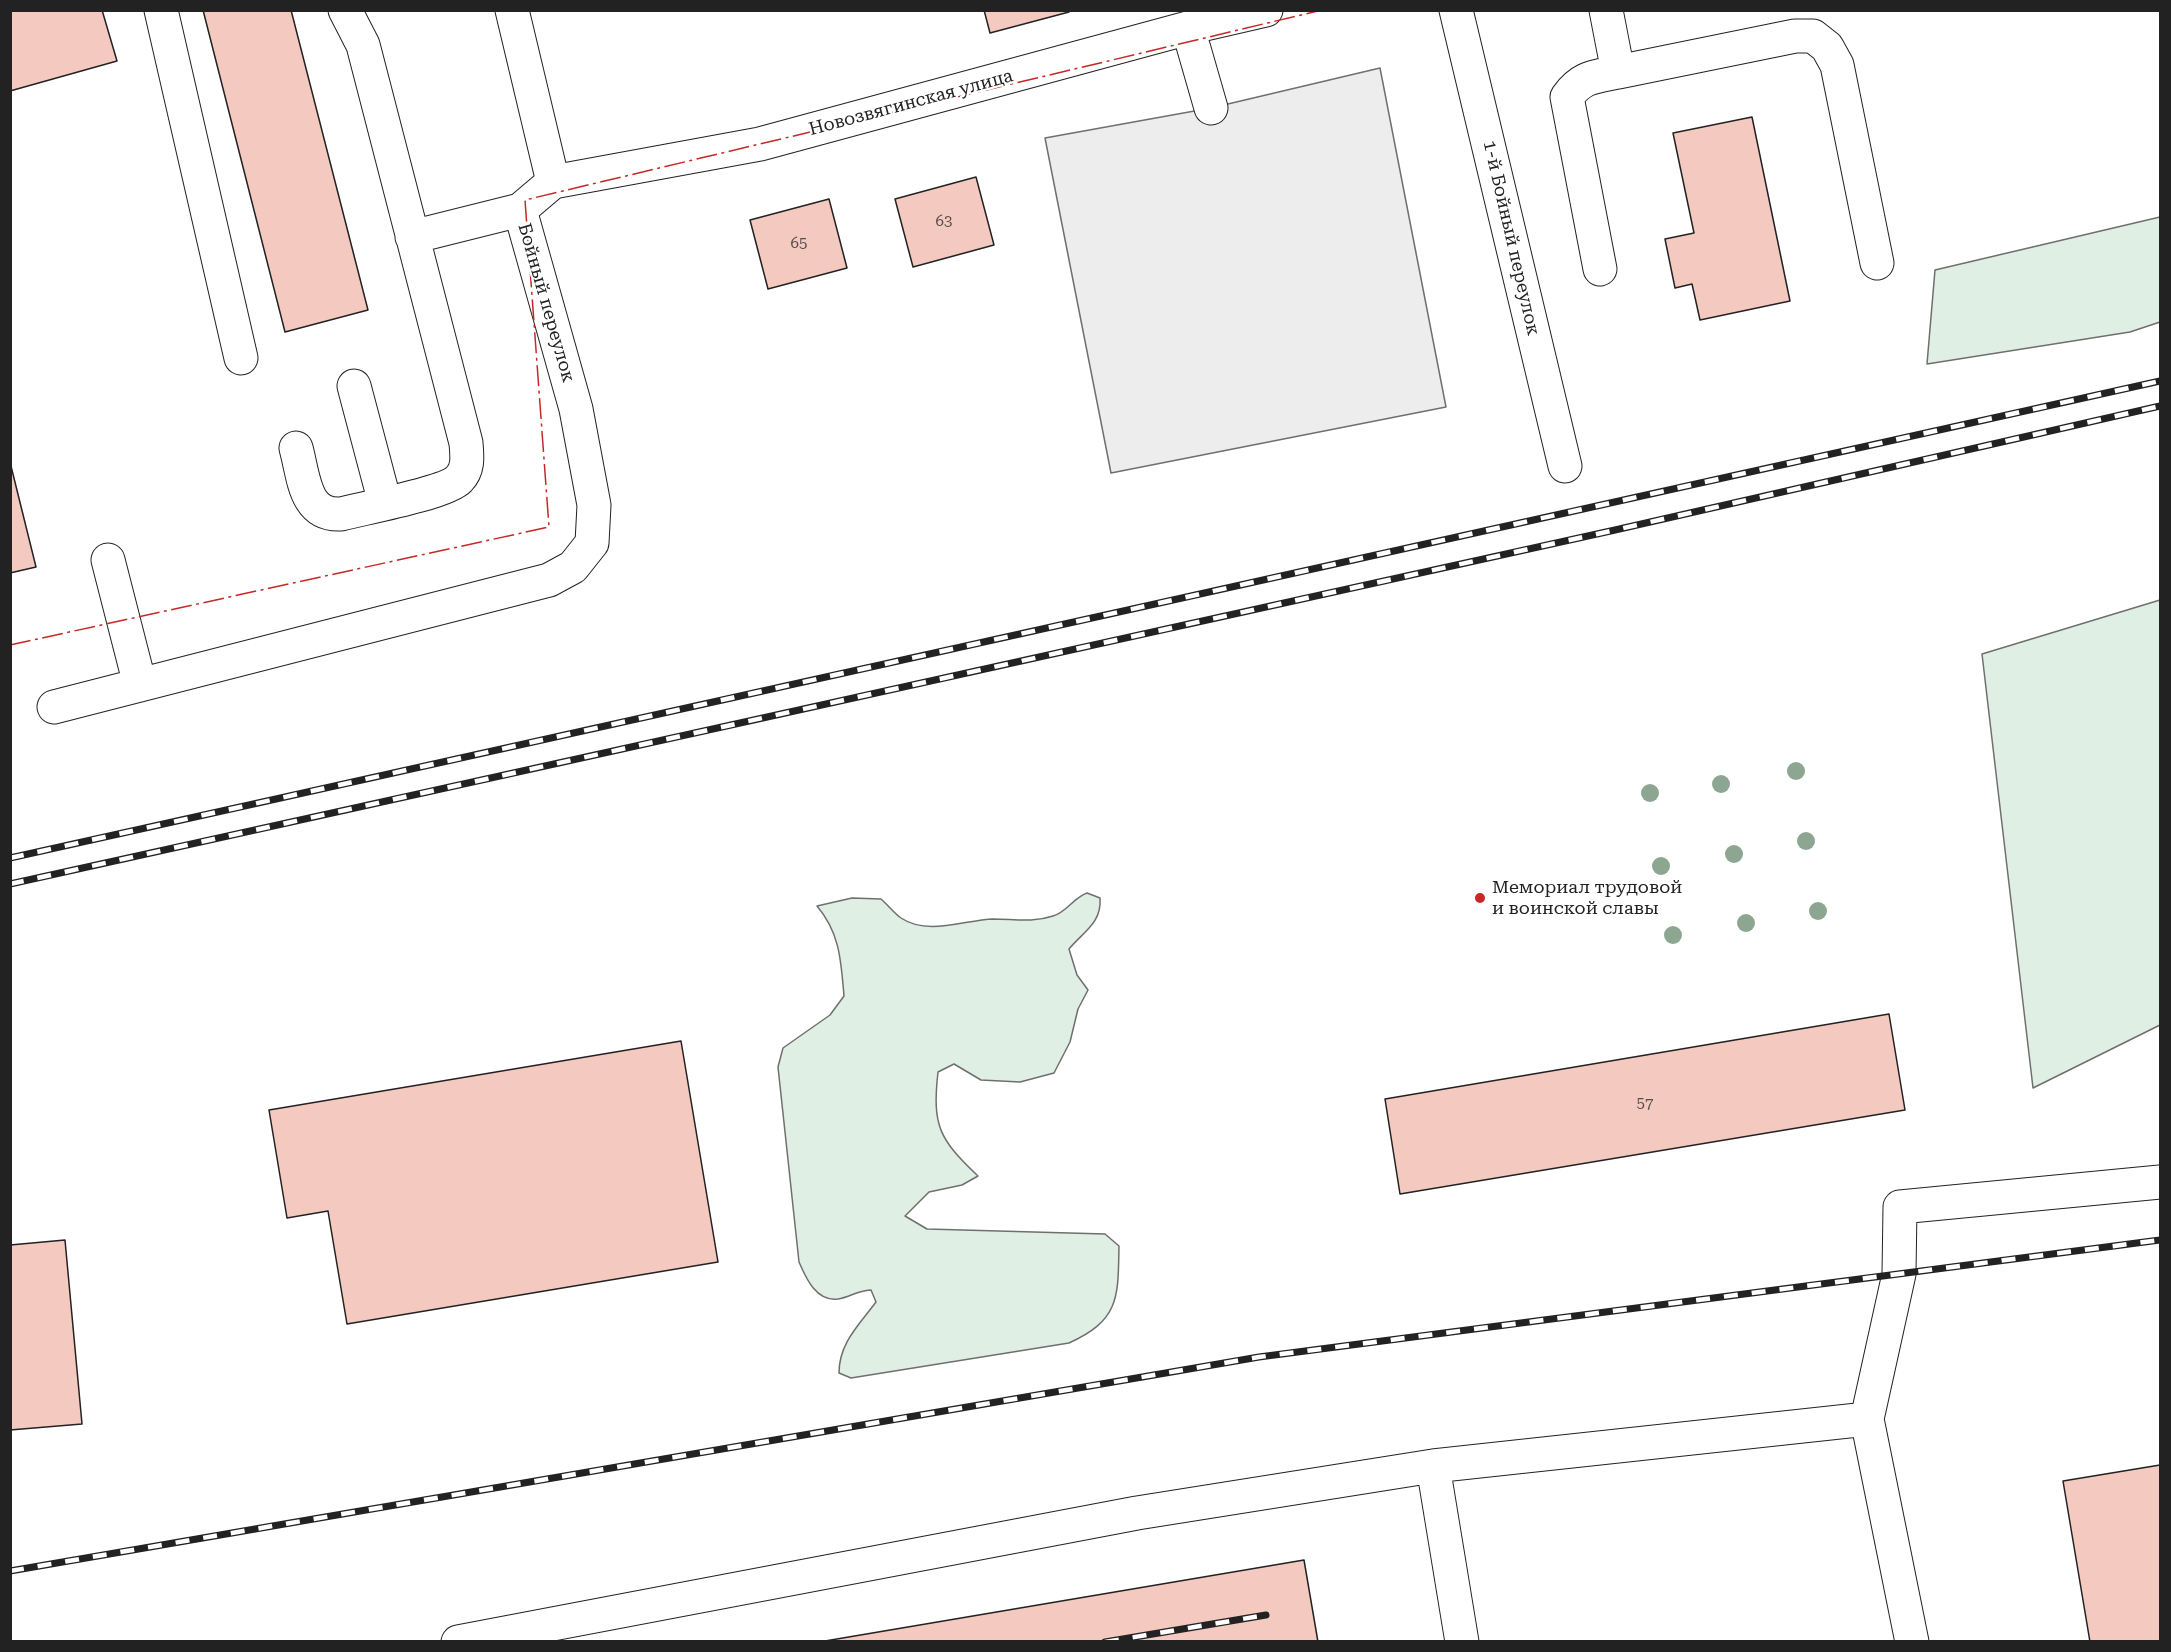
<!DOCTYPE html>
<html>
<head>
<meta charset="utf-8">
<style>
  body { margin:0 }
  #map { position:relative; width:2171px; height:1652px; overflow:hidden; background:#fff; font-family:"Roboto Serif",serif }
  canvas { display:block }
  .frame { position:absolute; inset:0; border:12px solid #222; pointer-events:none }
</style>
</head>
<body>
<div id="map">
<canvas width="2171" height="1652"></canvas>
<div class="frame"></div>
</div>
<script>
const context = document.querySelector('canvas').getContext('2d');
context.lineJoin = 'round';
function fillPath(path, color) {
  context.fillStyle = color;
  context.fill(path, 'evenodd');
}
function trace(path, color, width, dash) {
  context.strokeStyle = color;
  context.lineWidth = width;
  context.lineCap = dash ? 'butt' : 'round';
  context.setLineDash(dash || []);
  context.stroke(path);
}
function write(font, color, halo, rows, align = 'center') {
  context.font = font + ' "Roboto Serif",serif';
  context.lineWidth = 4.5;
  context.setLineDash([]);
  context.textBaseline = 'middle';
  context.strokeStyle = halo;
  context.fillStyle = color;
  for (const [text, x, y, turn = 0] of rows) {
    context.save();
    context.translate(x, y);
    context.rotate((+turn || 0) * Math.PI / 180);
    context.textAlign = isNaN(turn) ? turn : align;
    if (halo) context.strokeText(text, 0, 0);
    context.fillText(text, 0, 0);
    context.restore();
  }
}
const green = new Path2D(`
  M2160,217V322L2130,332L1927,364L1935,270Z
  M2160,600V1025L2033,1088L1982,654Z
  M1087,893L1100,898C1102,923 1083,932 1069,949L1077,975L1088,990L1078,1009L1070,1042L1054,1073L1020,1082L981,1080L954,1064L938,1072C932,1126 939,1139 978,1176L962,1185L929,1192L905,1216L927,1229L1105,1234L1119,1246C1118,1297 1120,1320 1069,1343L851,1378L839,1373C839,1343 859,1325 876,1302L871,1290C856,1291 850,1297 838,1299C816,1302 806,1278 799,1262L778,1067L783,1048L830,1015L844,996C841,961 840,933 817,906L852,898L881,899C888,905 894,913 901,918C928,936 964,920 993,919C1014,919 1032,923 1053,916C1067,912 1073,898 1087,893Z`);
const parking = new Path2D(`
  M1380,68L1446,407L1111,473L1045,138L1211,108Z`);
const building = new Path2D(`
  M10,10H102L117,61L10,91Z
  M203,10H291L368,310L285,332Z
  M984,10H1068L1069,12L990,33Z
  M1752,117L1790,301L1700,320L1692,284L1675,288L1665,239L1694,233L1673,133Z
  M976,177L994,245L913,267L895,199Z
  M829,199L847,268L768,289L750,220Z
  M10,462L36,567L10,573Z
  M1889,1014L1905,1110L1400,1194L1385,1099Z
  M681,1041L718,1262L347,1324L328,1211L287,1218L269,1110Z
  M65,1240L82,1424L10,1430V1245Z
  M2160,1465V1642H2090L2063,1481Z
  M1304,1560L1318,1642L825,1641Z`);
const minor = new Path2D(`
  M161,10L241,358
  M1456,10L1565,466
  M1188,28L1211,108
  M1618,72L1795,36H1813L1827,47L1837,65L1877,263
  M553,182L760,144L1188,28L1266,10
  M412,237L520,210
  M1600,269L1567,97C1582,76 1595,77 1618,72L1606,10
  M354,386L385,503
  M296,448C304,477 304,516 341,514C364,508 446,493 459,479C469,469 467,456 466,443L363,45L345,10
  M108,560L140,685
  M54,707L549,580L573,567L592,543L594,505L576,409L520,210L553,182L512,10
  M1867,1419L1912,1642
  M1433,1466L1462,1642
  M458,1642L1137,1513L1433,1466L1867,1419L1899,1274L1900,1207L2160,1182`);
const rail = new Path2D(`
  M10,858L2160,381
  M10,884L1615,530L2160,406
  M10,1571L1259,1357L2160,1240
  M1105,1642L1266,1615`);
const power = new Path2D(`
  M10,645L549,527L525,200L1322,10`);
const trees = [
  [1796,771],
  [1721,784],
  [1650,793],
  [1806,841],
  [1734,854],
  [1661,866],
  [1818,911],
  [1746,923],
  [1673,935]
];
const markers = [
  [1480,898,6,"#c62828"]
];
const numberNames = [
  ["63",944,222],
  ["65",799,244],
  ["57",1645,1104]
];
const streetNames = [
  ["Новозвягинская улица",911,103,-15],
  ["1-й Бойный переулок",1511,238,77],
  ["Бойный переулок",546,303,74]
];
const poiNames = [
  ["Мемориал трудовой",1492,888],
  ["и воинской славы",1492,909]
];
fillPath(green, '#e0efe3');
trace(green, '#6f6f6f', 1.5);
fillPath(parking, '#ededed');
trace(parking, '#6f6f6f', 1.5);
fillPath(building, '#f3c9c0');
trace(building, '#222', 1.5);
trace(minor, '#222', 35);
trace(minor, '#fff', 33);
trace(rail, '#222', 7);
trace(rail, '#fff', 4.5, [14]);
trace(power, '#c62828', 1.5, [21, 4.5, 3, 4.5]);
context.fillStyle = '#8da692';
for (const [x, y] of trees) {
  context.beginPath();
  context.arc(x, y, 9, 0, 2 * Math.PI);
  context.fill();
}
for (const [x, y, r, color] of markers) {
  const dot = new Path2D();
  dot.arc(x, y, r, 0, 2 * Math.PI);
  context.fillStyle = color;
  context.fill(dot);
  trace(dot, '#fff', 2);
}
write('15px', '#564c4a', null, numberNames);
write('18px', '#222', '#fff', streetNames);
write('18px', '#222', '#fff', poiNames, 'left');
</script>
</body>
</html>
